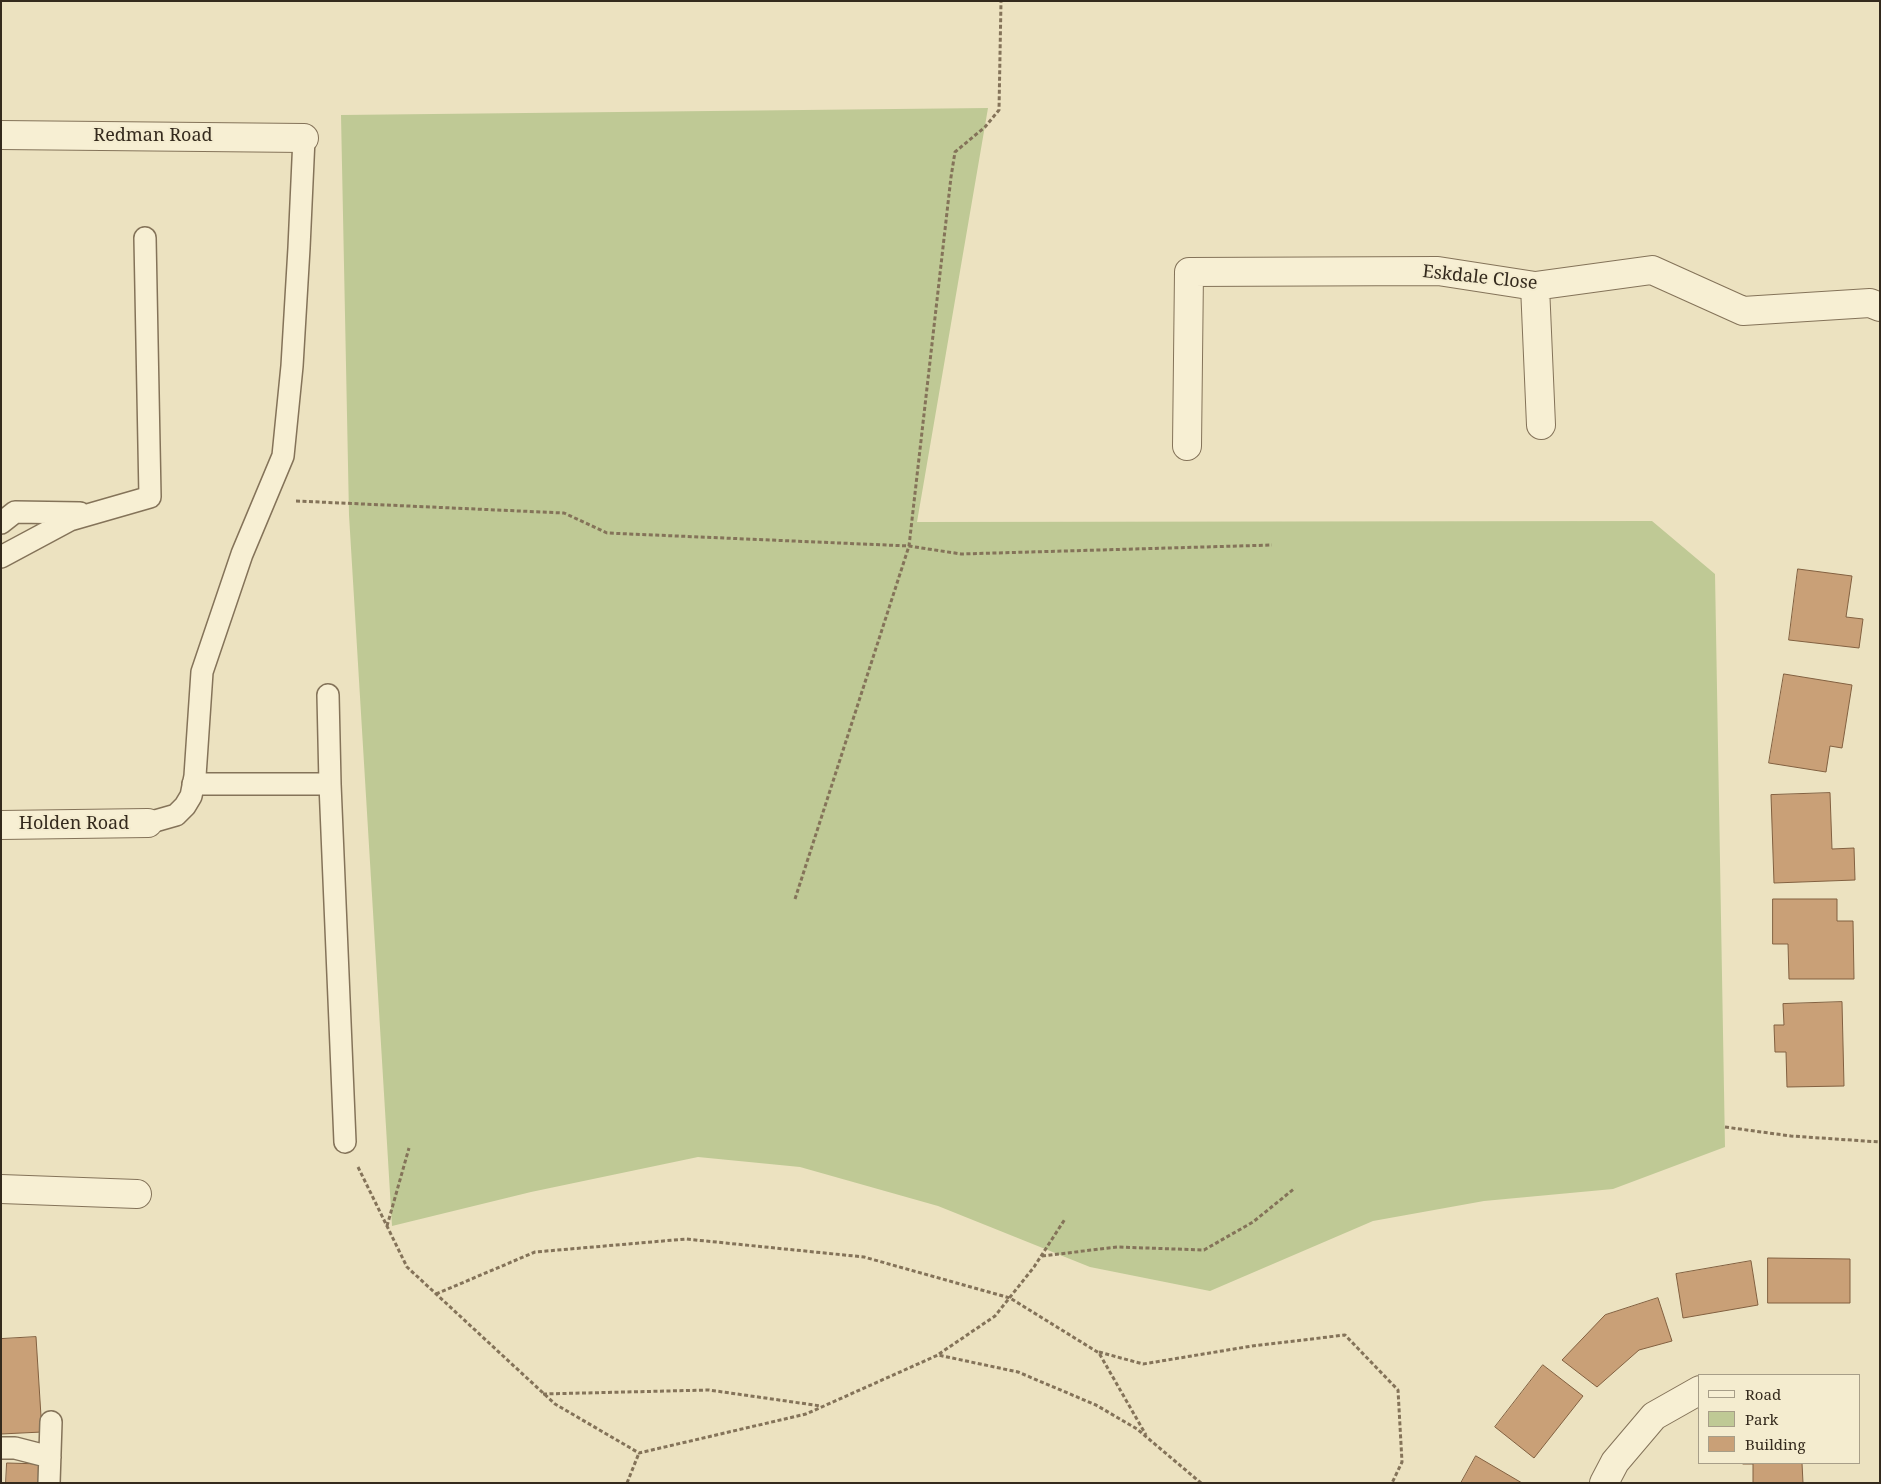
<!DOCTYPE html>
<html>
<head>
<meta charset="utf-8">
<style>
  body { margin:0 }
  #map { position:relative; width:1881px; height:1484px; overflow:hidden; background:#ece2c0; font-family:"Noto Serif",serif }
  canvas { display:block }
  .frame { position:absolute; inset:0; border:2px solid #342a1d; pointer-events:none }
  .legend { position:absolute; left:1698px; top:1374px; width:162px; height:90px; box-sizing:border-box; background:#f4eccf; border:1px solid #a79e88; margin:0; padding:6px 9px; list-style:none; font-size:15px; color:#342a1d }
  .legend li { display:flex; align-items:center; gap:10px; height:25px }
  .legend b { width:25px; border:1px solid #a79e88 }
</style>
</head>
<body>
<div id="map">
<canvas width="1881" height="1484"></canvas>
<div class="frame"></div>
<ul class="legend">
<li><b style="height:6px;background:#f7efd3"></b>Road</li>
<li><b style="height:14px;background:#bfc995"></b>Park</li>
<li><b style="height:14px;background:#c9a077"></b>Building</li>
</ul>
</div>
<script>
const context = document.querySelector('canvas').getContext('2d');
context.lineJoin = 'round';
function fillPath(path, color) {
  context.fillStyle = color;
  context.fill(path, 'evenodd');
}
function trace(path, color, width, dash) {
  context.strokeStyle = color;
  context.lineWidth = width;
  context.lineCap = dash ? 'butt' : 'round';
  context.setLineDash(dash || []);
  context.stroke(path);
}
function write(font, color, halo, rows, align = 'center') {
  context.font = font + ' "Noto Serif",serif';
  context.lineWidth = 4;
  context.setLineDash([]);
  context.textBaseline = 'middle';
  context.strokeStyle = halo;
  context.fillStyle = color;
  for (const [text, x, y, turn = 0] of rows) {
    context.save();
    context.translate(x, y);
    context.rotate((+turn || 0) * Math.PI / 180);
    context.textAlign = isNaN(turn) ? turn : align;
    if (halo) context.strokeText(text, 0, 0);
    context.fillText(text, 0, 0);
    context.restore();
  }
}
const green = new Path2D(`
  M988,108L917,522L1652,521L1715,574L1725,1147L1613,1189L1484,1201L1373,1221L1210,1291L1090,1267L938,1206L800,1167L698,1157L531,1192L392,1226L349,515L341,115Z`);
const building = new Path2D(`
  M1798,569L1852,576L1846,617L1863,619L1859,648L1789,640Z
  M1784,674L1852,685L1842,748L1830,746L1826,772L1769,763Z
  M1830,793L1832,849L1854,848L1855,880L1774,883L1771,795Z
  M1773,899H1837V921H1853L1854,979H1789L1788,944H1773Z
  M1842,1002L1844,1086L1787,1087L1786,1052H1775L1774,1025H1784L1783,1004Z
  M1768,1258L1850,1259V1303H1768Z
  M1751,1261L1758,1305L1683,1318L1676,1274Z
  M1658,1298L1672,1341L1639,1350L1597,1387L1562,1360L1605,1315Z
  M36,1337L42,1432L1,1434V1339Z
  M1543,1365L1583,1396L1534,1458L1495,1427Z
  M1476,1456L1522,1483H1461Z
  M7,1463L42,1464V1483H6Z
  M1743,1463H1802L1803,1483H1753V1464H1743Z`);
const path = new Path2D(`
  M296,501L564,513L607,533L909,546L961,554L1272,545
  M795,899L909,546L951,177L955,152L985,127L999,110L1001,1
  M1725,1127L1791,1136L1880,1142
  M358,1167L407,1267L555,1404L639,1453L806,1414L938,1355L1018,1372L1096,1405L1137,1429L1201,1483
  M387,1226L409,1148
  M1042,1256L1117,1247L1204,1250L1253,1222L1295,1188
  M436,1294L535,1252L686,1239L864,1257L1010,1298L1099,1353L1146,1435
  M1099,1352L1143,1364L1252,1346L1345,1335L1398,1390L1402,1462L1392,1483
  M939,1354L995,1316L1034,1267L1065,1219
  M543,1394L709,1390L821,1406
  M627,1483L639,1453`);
const service = new Path2D(`
  M1,523L15,512L80,513
  M1,557L70,520L150,497L145,238
  M193,784H330L328,695
  M330,784L345,1142
  M148,823L176,815L185,806L191,796L195,776L202,672L242,554L283,456L292,366L299,248L304,138
  M1,1448H15L50,1457
  M49,1483L51,1422`);
const minor = new Path2D(`
  M1,135L304,138
  M1535,286L1541,425
  M1187,446L1189,272L1438,271L1535,286L1652,270L1743,311L1870,303L1880,307
  M1,825L148,823
  M1,1189L137,1194
  M1604,1483L1615,1462L1654,1416L1700,1390`);
const streetNames = [
  ["Redman Road",153,136],
  ["Eskdale Close",1480,278,6],
  ["Holden Road",74,824]
];
fillPath(green, '#bfc995');
fillPath(building, '#c9a077');
trace(building, '#826040', 1);
trace(service, '#847359', 24);
trace(minor, '#847359', 30);
trace(path, '#847359', 3, [4, 2.5]);
trace(service, '#f7efd3', 21);
trace(minor, '#f7efd3', 28);
write('18px', '#342a1d', '#f4eccf', streetNames);
</script>
</body>
</html>
